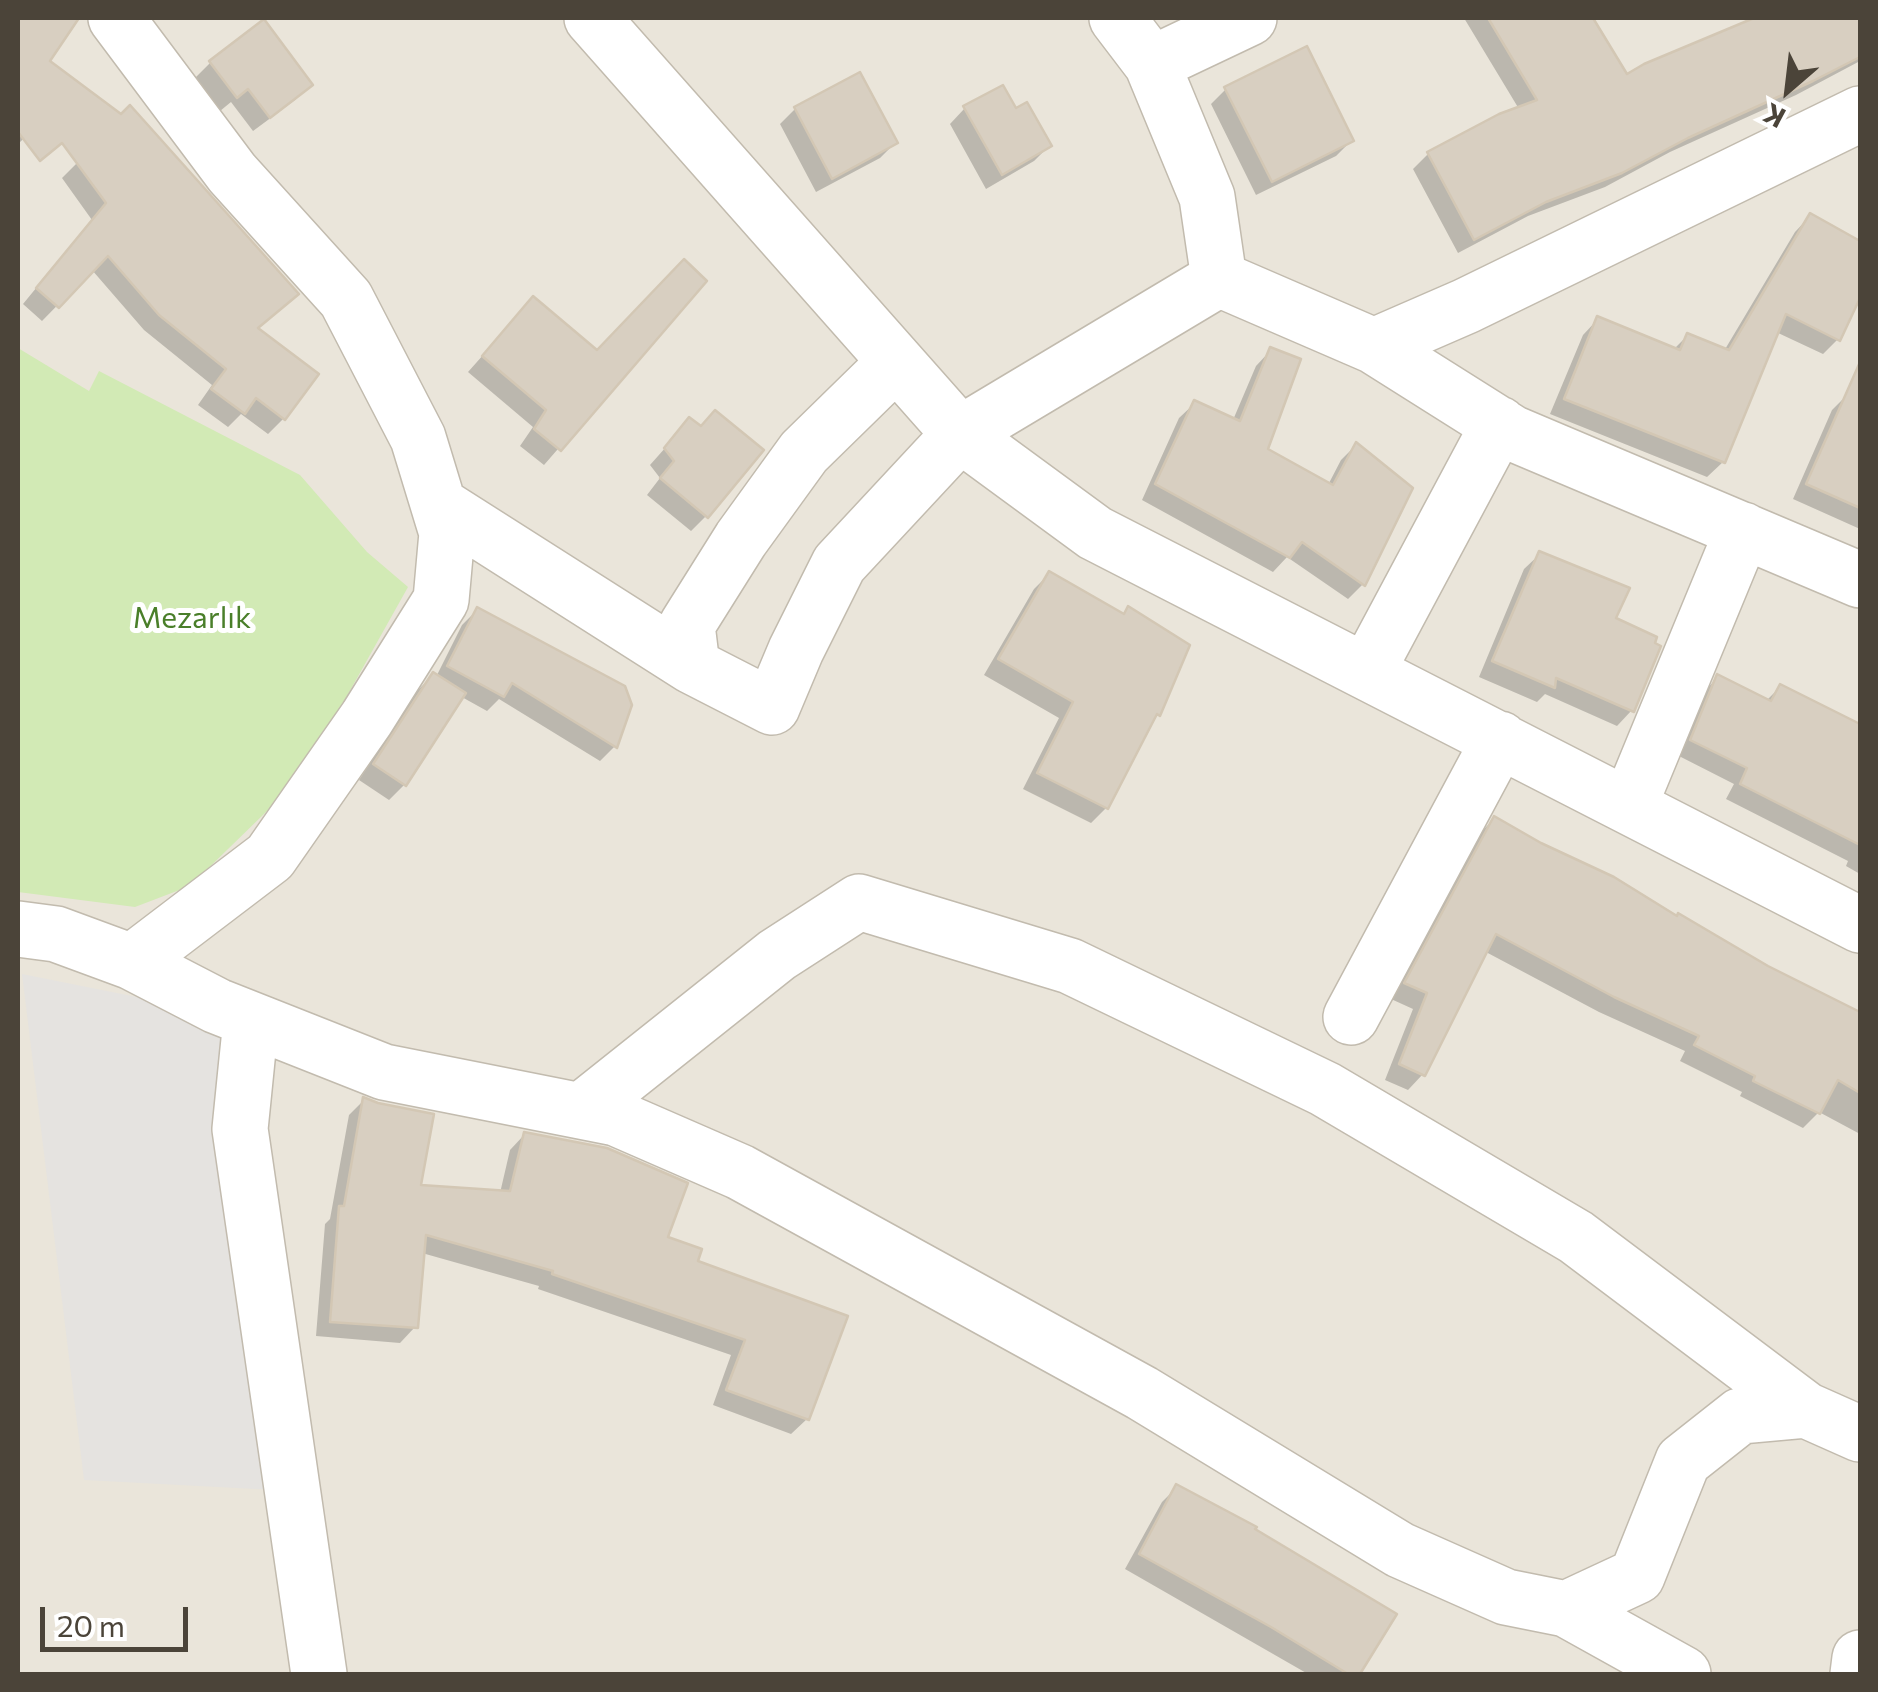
<!DOCTYPE html>
<html>
<head>
<meta charset="utf-8">
<style>
  body { margin:0 }
  #map { position:relative; width:1878px; height:1692px; overflow:hidden; background:#f6f3ec; font-family:Commissioner,sans-serif }
  canvas { display:block }
  .frame { position:absolute; inset:0; border:20px solid #4b4439; pointer-events:none }
  .north { position:absolute; left:1738px; top:40px; width:100px; height:100px; -webkit-text-stroke:8px #fff; paint-order:stroke; rotate:208deg; font-size:28px; font-weight:700; line-height:40px; text-align:center; color:#4b4439 }
  .north::after { content:''; display:block; margin:auto; width:35px; height:45px; background:#4b4439; clip-path:polygon(50% 0,100% 100%,50% 72%,0 100%) }
  .scale { position:absolute; left:40px; top:1607px; width:148px; height:45px; box-sizing:border-box; border:5px solid #4b4439; border-top:0; padding-left:12px; font-size:30px; line-height:35px; white-space:nowrap; color:#4b4439; -webkit-text-stroke:8px #fff; paint-order:stroke }
</style>
</head>
<body>
<div id="map">
<canvas width="1878" height="1692"></canvas>
<div class="frame"></div>
<div class="north">K</div>
<div class="scale">20 m</div>
</div>
<script>
const context = document.querySelector('canvas').getContext('2d');
context.lineJoin = 'round';
function fillPath(path, color) {
  context.fillStyle = color;
  context.fill(path, 'evenodd');
}
function trace(path, color, width, dash) {
  context.strokeStyle = color;
  context.lineWidth = width;
  context.lineCap = dash ? 'butt' : 'round';
  context.setLineDash(dash || []);
  context.stroke(path);
}
function write(font, color, halo, rows, align = 'center') {
  context.font = font + ' Commissioner,sans-serif';
  context.lineWidth = 10;
  context.setLineDash([]);
  context.textBaseline = 'middle';
  context.strokeStyle = halo;
  context.fillStyle = color;
  for (const [text, x, y, turn = 0] of rows) {
    context.save();
    context.translate(x, y);
    context.rotate((+turn || 0) * Math.PI / 180);
    context.textAlign = isNaN(turn) ? turn : align;
    if (halo) context.strokeText(text, 0, 0);
    context.fillText(text, 0, 0);
    context.restore();
  }
}
const residential = new Path2D(`
  M18,18H1860V1674H18Z`);
const green = new Path2D(`
  M18,348L89,391L99,371L300,475L367,552L408,587L310,762L265,813L190,886L135,907L18,892Z`);
const parking = new Path2D(`
  M22,974L251,1020L293,1491L84,1480Z`);
const shadow = new Path2D(`
  M18,18H76L46,62L64,100L18,144Z
  M1464,18H1590L1626,77L1645,66L1761,18H1860V61L1796,95L1670,152L1605,187L1528,216L1458,253L1413,169L1428,154L1519,109Z
  M210,63L310,85L295,100L253,131L231,102L220,111L195,78Z
  M1226,89L1351,141L1336,156L1256,195L1211,104Z
  M965,108L1015,112L1049,146L1034,161L986,189L950,124Z
  M795,109L895,143L880,158L816,192L780,124Z
  M77,163L296,294L256,329L316,375L283,419L268,434L241,414L228,427L198,405L212,385L144,330L92,270L42,321L23,304L92,220L62,178Z
  M1810,216L1860,244V292L1838,339L1823,354L1776,332L1723,462L1707,477L1550,414L1583,335L1598,319L1673,350L1687,336L1724,351L1795,232Z
  M704,281L544,465L520,446L533,427L468,372L533,299L597,353Z
  M1271,350L1265,450L1328,485L1341,460L1356,445L1363,584L1348,599L1287,557L1273,572L1142,500L1179,418L1195,403L1233,420L1256,366Z
  M1847,395L1860,401V529L1793,499L1832,410Z
  M690,420L706,516L691,531L647,495L660,478L650,465Z
  M1540,554L1613,620L1632,710L1617,726L1545,694L1537,702L1479,677L1524,569Z
  M1049,574L1121,616L1128,609L1158,714L1150,722L1106,808L1091,823L1023,789L1059,718L984,675L1034,589Z
  M477,610L615,746L600,761L499,699L487,711L460,696L404,785L389,800L359,780L418,690L433,675L436,677L462,625Z
  M1718,677L1766,701L1780,687L1843,731L1860,741V874L1846,866L1848,861L1726,799L1734,784L1677,755L1703,693Z
  M1494,819L1767,968L1860,1015V1134L1819,1112L1803,1128L1740,1096L1742,1092L1680,1061L1685,1051L1599,1012L1484,951L1423,1074L1408,1090L1385,1080L1413,1009L1391,999L1479,834Z
  M364,1100L418,1187L500,1193L510,1150L525,1134L695,1262L807,1419L791,1434L713,1405L731,1355L538,1289L539,1286L422,1253L415,1327L400,1343L316,1336L325,1224L330,1219L349,1115Z
  M1177,1487L1393,1614L1357,1674H1308L1125,1569L1162,1502Z`);
const building = new Path2D(`
  M18,18H79L50,61L121,114L130,105L299,294L258,328L319,374L285,420L256,398L245,414L211,389L226,369L159,315L108,256L59,308L36,288L106,203L62,143L40,161L18,132Z
  M1488,18H1593L1627,74L1644,64L1754,18H1860V57L1813,81L1688,138L1622,173L1546,202L1474,240L1427,152L1499,114L1537,100Z
  M264,19L313,85L270,118L248,89L237,98L209,61Z
  M1307,46L1354,141L1272,182L1224,87Z
  M860,72L898,143L832,179L794,107Z
  M1003,85L1016,108L1027,102L1052,146L1002,175L963,106Z
  M1810,213L1860,241V298L1840,341L1786,314L1725,463L1564,399L1597,316L1680,350L1687,333L1729,350Z
  M684,259L707,281L561,451L534,429L546,410L482,356L533,296L597,350Z
  M1270,347L1301,359L1268,449L1333,485L1356,442L1413,488L1365,586L1302,542L1290,558L1155,484L1194,400L1240,421Z
  M1860,362V508L1806,484Z
  M715,410L764,450L708,518L660,478L674,461L664,448L689,417L701,426Z
  M1539,551L1630,588L1616,618L1657,637L1655,643L1661,646L1634,712L1556,678L1555,688L1492,661Z
  M1049,571L1124,614L1128,606L1190,645L1160,716L1157,714L1108,809L1037,773L1073,702L998,659Z
  M477,607L625,686L632,705L617,748L512,683L504,697L447,666Z
  M433,672L466,693L406,786L373,764Z
  M1717,674L1771,701L1780,684L1860,724V845L1740,784L1747,768L1690,740Z
  M1494,816L1541,843L1614,877L1677,916L1678,913L1768,966L1860,1012V1093L1838,1080L1820,1114L1753,1081L1755,1076L1694,1045L1699,1036L1614,997L1496,934L1425,1076L1399,1064L1427,993L1404,983Z
  M363,1097L378,1103L434,1114L421,1185L510,1191L524,1132L607,1148L688,1183L668,1237L702,1249L698,1261L848,1316L809,1420L726,1390L745,1340L552,1274L553,1271L426,1235L418,1328L330,1322L339,1206H344Z
  M1176,1484L1257,1527L1255,1529L1397,1614L1360,1674H1348L1271,1627L1139,1554Z`);
const minor = new Path2D(`
  M116,18L232,173L346,299L418,438L447,533L441,600L367,718L270,857L132,962
  M592,18L960,434L1095,533L1860,925
  M1117,18L1152,64L1207,197L1219,279
  M1152,64L1249,18
  M1374,346L1466,306L1860,114
  M896,362L804,452L741,539L687,625L692,666L772,707L796,650L839,564L960,434L1219,279L1374,346L1512,433L1860,580
  M439,505L692,666
  M1367,671L1499,424
  M1629,806L1743,530
  M18,929L56,934L132,962L217,1006L384,1072L616,1118L740,1172L1142,1393L1400,1550L1506,1597L1566,1609L1637,1576L1683,1461L1740,1416L1806,1410L1860,1434
  M1351,1017L1500,739
  M251,1020L240,1129L319,1674
  M581,1111L777,955L859,902L1070,966L1325,1089L1576,1237L1806,1410
  M1566,1609L1683,1674
  M1858,1674L1860,1658`);
const parkNames = [
  ["Mezarlık",192,618]
];
fillPath(residential, '#eae5da');
fillPath(green, '#d2eab5');
fillPath(parking, '#e5e3e0');
fillPath(shadow, '#0003');
fillPath(building, '#d8cfc1');
trace(building, '#d3c7b4', 2.5);
trace(minor, '#c2bbae', 58);
trace(minor, '#fff', 55);
write('30px', '#4a7f2a', '#fff', parkNames);
</script>
</body>
</html>
